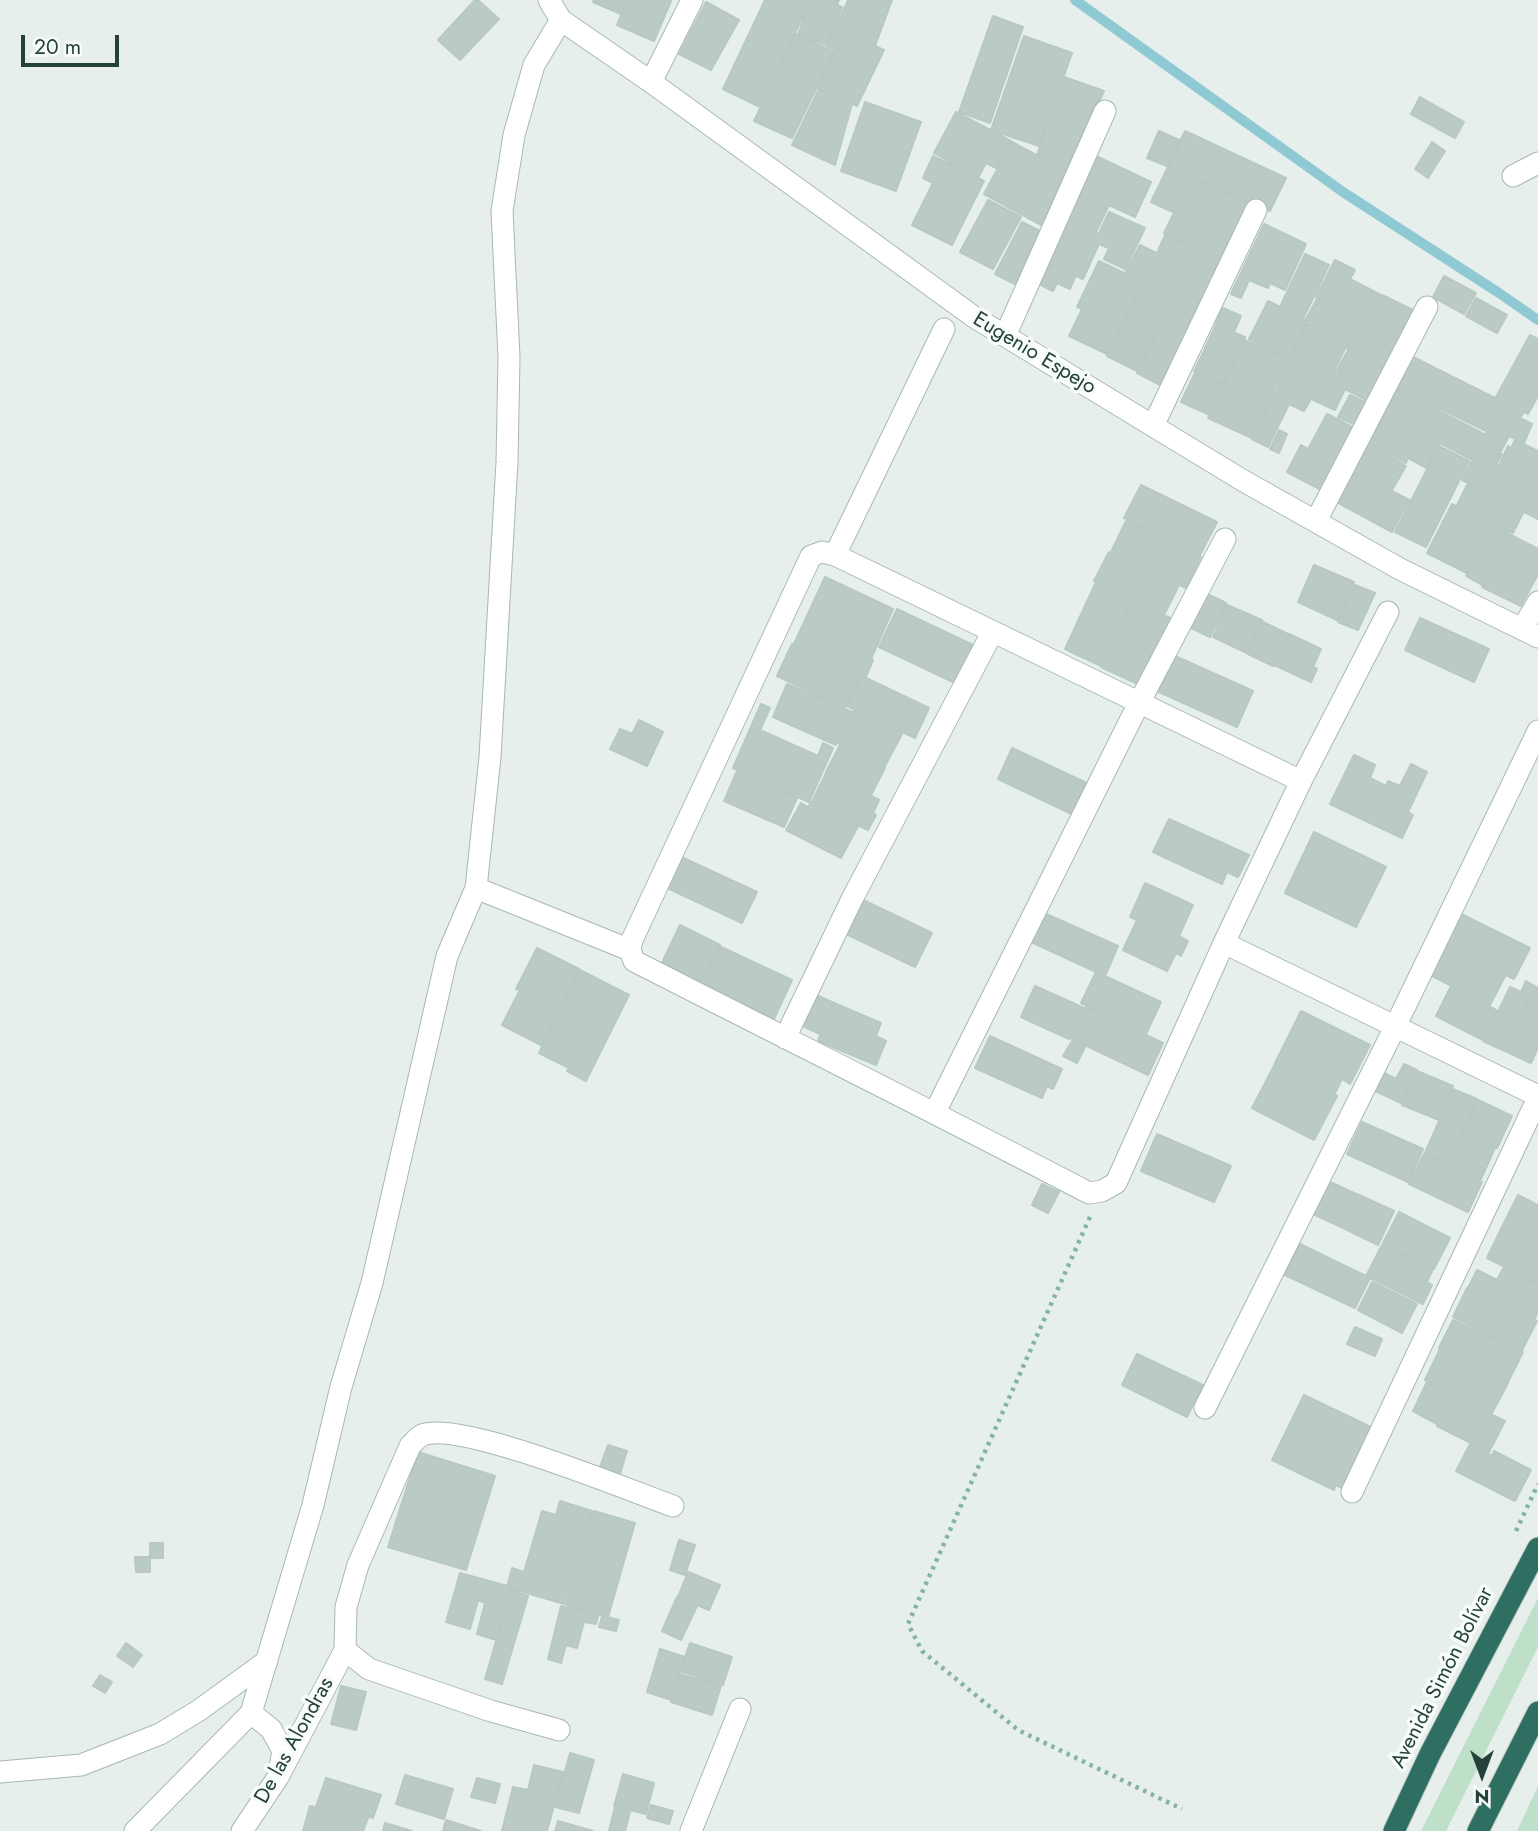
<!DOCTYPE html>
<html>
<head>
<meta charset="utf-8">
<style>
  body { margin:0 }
  #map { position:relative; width:1538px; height:1831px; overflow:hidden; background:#e6efeb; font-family:Jost,sans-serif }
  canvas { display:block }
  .north { position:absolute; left:1447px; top:1740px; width:70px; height:70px; -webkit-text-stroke:5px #f7fbf9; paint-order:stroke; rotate:180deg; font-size:19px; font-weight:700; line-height:28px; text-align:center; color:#24423a }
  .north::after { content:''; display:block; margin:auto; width:24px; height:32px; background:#24423a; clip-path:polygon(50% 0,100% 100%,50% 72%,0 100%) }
  .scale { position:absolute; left:21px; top:35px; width:98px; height:32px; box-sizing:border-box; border:4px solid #24423a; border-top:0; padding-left:9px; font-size:21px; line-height:24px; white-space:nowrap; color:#24423a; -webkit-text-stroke:5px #f7fbf9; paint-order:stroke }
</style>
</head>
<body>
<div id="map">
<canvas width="1538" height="1831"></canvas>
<div class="north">N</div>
<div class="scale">20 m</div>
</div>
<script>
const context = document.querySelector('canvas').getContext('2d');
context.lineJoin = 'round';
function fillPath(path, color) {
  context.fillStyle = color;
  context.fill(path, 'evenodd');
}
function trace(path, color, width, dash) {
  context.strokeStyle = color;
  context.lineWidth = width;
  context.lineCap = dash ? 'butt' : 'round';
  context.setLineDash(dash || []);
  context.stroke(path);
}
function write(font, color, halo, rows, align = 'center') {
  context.font = font + ' Jost,sans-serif';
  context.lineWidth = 7;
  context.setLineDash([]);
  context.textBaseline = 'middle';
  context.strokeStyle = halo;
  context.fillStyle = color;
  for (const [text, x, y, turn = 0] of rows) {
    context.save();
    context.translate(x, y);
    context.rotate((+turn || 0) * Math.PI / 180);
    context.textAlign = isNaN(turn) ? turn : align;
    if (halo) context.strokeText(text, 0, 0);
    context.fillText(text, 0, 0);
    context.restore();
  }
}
const green = new Path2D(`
  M1538,1598V1647L1446,1831H1421Z
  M1538,1786V1831H1517Z`);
const stream = new Path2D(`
  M1075,0L1343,192L1499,293L1538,320`);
const building = new Path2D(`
  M475,0H478L499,19L460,60L438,40Z
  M594,0H627L621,14L593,2Z
  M628,0L671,1L654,41L617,25Z
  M765,0L810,1L760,107L723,89Z
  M811,0H839L837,5L842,7L826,45L798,34Z
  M848,0H892L875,46L884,50L857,106L818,88L836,50L827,46Z
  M706,2L739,20L711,70L679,54Z
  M993,16L1023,27L990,123L959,112Z
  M796,34L834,52L792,138L754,121Z
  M1024,36L1072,53L1039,146L991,130Z
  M1064,77L1104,91L1067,170L1037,155Z
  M819,89L852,104L835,165L792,145Z
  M1420,97L1464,122L1455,138L1411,114Z
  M865,102L921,122L896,191L841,171Z
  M956,112L1011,141L996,168L986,163L978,178L934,153Z
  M1159,131L1179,140L1167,166L1147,158Z
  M1185,131L1286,178L1270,211L1169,166Z
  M1012,142L1071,174L1043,226L984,194Z
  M1432,142L1445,151L1428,178L1415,169Z
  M1094,155L1151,182L1135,217L1109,205L1096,232L1065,217Z
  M933,156L984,181L952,245L912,225L933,183L923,178Z
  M1168,167L1249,204L1232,239L1151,202Z
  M988,200L1021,217L993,269L960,252Z
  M1109,212L1145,228L1125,269L1104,259L1109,248L1101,245L1106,234L1100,231Z
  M1174,213L1230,239L1221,259L1164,233Z
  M1065,218L1103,235L1083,279L1044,262Z
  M1022,222L1046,234L1019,286L995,274Z
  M1264,224L1306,244L1285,290L1270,283L1268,288L1249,280L1241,298L1231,294Z
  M1165,235L1220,260L1212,278L1157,253Z
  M1140,245L1216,283L1201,311L1125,273Z
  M1305,254L1329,265L1303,319L1307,321L1289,358L1249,339L1268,301L1280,307Z
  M1335,260L1355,270L1350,279L1381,295L1367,323L1316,297Z
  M1099,261L1143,282L1107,354L1069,336L1082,309L1077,307Z
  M1050,265L1075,277L1070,289L1057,283L1053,291L1041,285Z
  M1444,276L1476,293L1464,314L1433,297Z
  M1144,283L1201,313L1190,334L1133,305Z
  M1382,295L1419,313L1405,341L1368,324Z
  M1476,298L1507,315L1497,333L1466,316Z
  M1317,299L1401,341L1387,369L1347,348L1350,342L1306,319Z
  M1133,306L1162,320L1137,371L1107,356Z
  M1223,308L1241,316L1234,332L1216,323Z
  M1163,321L1193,336L1166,388L1137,373Z
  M1308,323L1348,342L1334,371L1350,379L1335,410L1279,384Z
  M1216,325L1245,337L1234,361L1205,348Z
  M1530,335L1538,339V396L1528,414L1496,397Z
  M1245,340L1289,360L1252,438L1208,418Z
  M1205,349L1233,362L1223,384L1194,371Z
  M1348,350L1391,373L1374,404L1345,389L1351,378L1337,370Z
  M1411,356L1501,401L1486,431L1396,387Z
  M1195,373L1223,385L1210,415L1181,402Z
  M1280,385L1310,401L1304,411L1289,404L1268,447L1252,439Z
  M1393,387L1484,434L1471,459L1379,412Z
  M1350,395L1367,403L1356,425L1338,417Z
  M1502,402L1524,412L1520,418L1532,424L1524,443L1509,436L1501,451L1482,442Z
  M1377,411L1439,444L1426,468L1408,458L1406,463L1362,439Z
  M1327,414L1362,432L1329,494L1287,472L1301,445L1308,449Z
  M1279,430L1287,434L1279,453L1270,449Z
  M1515,440L1538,451V485L1499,466L1508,446L1511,448Z
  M1363,441L1406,466L1392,490L1349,465Z
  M1481,443L1502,454L1496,465L1538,486V519L1462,480Z
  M1439,446L1469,461L1426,547L1395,532Z
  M1349,468L1409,500L1392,532L1331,499Z
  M1141,485L1217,522L1200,555L1124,518Z
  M1467,485L1523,513L1513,533L1457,505Z
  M1452,504L1492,524L1467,573L1427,553Z
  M1126,521L1201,557L1186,588L1111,552Z
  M1492,525L1508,533L1482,585L1466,576Z
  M1509,534L1538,549V574L1521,606L1482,587Z
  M1109,552L1179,585L1164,615L1094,581Z
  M1314,565L1354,582L1337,620L1298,602Z
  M825,577L893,609L871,659L873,660L866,677L794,644Z
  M1096,582L1132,599L1101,666L1065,649Z
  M1355,585L1375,593L1358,630L1338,622Z
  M1203,592L1226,603L1210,637L1187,626Z
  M1132,601L1177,621L1144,687L1101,667Z
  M1227,605L1262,620L1247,653L1213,637Z
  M897,609L973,645L955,683L879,647Z
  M1420,618L1489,649L1474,682L1405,650Z
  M1263,622L1288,634L1273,666L1248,654Z
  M1289,634L1321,649L1313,667L1317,669L1311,682L1274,665Z
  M792,644L860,676L845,708L777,676Z
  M1175,656L1253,691L1237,727L1159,692Z
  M862,676L929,708L915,738L847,706Z
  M787,684L852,712L836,745L773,717Z
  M761,704L770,708L760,730L818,756L823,743L833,748L809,802L733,768Z
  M854,710L902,734L885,766L838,743Z
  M639,720L663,732L647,766L610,749L620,729L632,734Z
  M840,745L885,768L871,795L826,772Z
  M1012,748L1093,786L1078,817L998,779Z
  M1354,755L1375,765L1370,778L1386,786L1388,781L1400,786L1411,764L1427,772L1408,812L1413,815L1402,838L1330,804Z
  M737,771L797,798L784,827L724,801Z
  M826,773L879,800L873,813L876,815L868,830L812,802Z
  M811,802L858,826L841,858L786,830L801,803L808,807Z
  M1169,819L1249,855L1238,877L1227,872L1222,884L1153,852Z
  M1314,832L1386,867L1356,927L1285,893Z
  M677,855L757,892L742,923L663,886Z
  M1145,883L1193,905L1179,936L1188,941L1181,956L1176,953L1167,971L1123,950L1137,920L1130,917Z
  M859,898L932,933L915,967L842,932Z
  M1044,913L1118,946L1105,976L1031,942Z
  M1459,913L1530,948L1514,979L1443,944Z
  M680,925L720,945L699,988L659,969Z
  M1445,946L1505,976L1490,1005L1430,975Z
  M721,947L792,980L774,1019L703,985Z
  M537,948L579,969L541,1045L502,1025L520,990L516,989Z
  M580,970L629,995L586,1081L567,1071L569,1068L539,1053Z
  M1096,972L1161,1002L1146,1034L1081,1003Z
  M1526,981L1535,986L1518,1020L1499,1010L1510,987L1521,992Z
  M1035,986L1084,1008L1069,1039L1021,1017Z
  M1451,986L1487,1004L1471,1034L1436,1016Z
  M1536,987L1538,988V1029L1519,1020Z
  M812,993L834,1003L820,1034L798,1024Z
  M834,1003L881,1023L876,1036L886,1041L876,1065L818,1041Z
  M1486,1005L1496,1010L1483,1040L1473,1035Z
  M1086,1007L1163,1043L1148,1075L1070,1038Z
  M1301,1011L1370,1045L1350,1084L1342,1079L1335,1093L1275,1063Z
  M1497,1011L1519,1021L1505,1051L1483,1041Z
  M1519,1021L1538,1030V1048L1531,1063L1505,1051Z
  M990,1036L1062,1069L1053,1089L1047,1086L1042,1098L975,1068Z
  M1072,1041L1085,1047L1077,1063L1063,1056Z
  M1275,1064L1337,1096L1314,1140L1252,1108Z
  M1404,1064L1417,1070L1401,1103L1371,1089L1380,1071L1396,1079Z
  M1417,1071L1453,1086L1439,1120L1402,1105Z
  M1453,1089L1477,1099L1448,1163L1425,1153Z
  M1478,1100L1512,1116L1497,1148L1463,1133Z
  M1362,1122L1423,1149L1408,1182L1347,1154Z
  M1462,1133L1495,1148L1481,1179L1449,1164Z
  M1157,1134L1231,1166L1214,1202L1141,1171Z
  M1424,1154L1482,1182L1468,1212L1409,1184Z
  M1326,1180L1356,1194L1341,1227L1311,1213Z
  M1042,1184L1059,1192L1048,1213L1032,1205Z
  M1357,1194L1394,1211L1378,1245L1341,1227Z
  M1518,1195L1538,1205V1227L1532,1241L1502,1227Z
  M1399,1212L1450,1238L1434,1269L1383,1243Z
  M1502,1227L1531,1241L1515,1272L1487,1258Z
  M1538,1228V1244L1532,1241Z
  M1531,1242L1538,1245V1283L1516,1273Z
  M1300,1244L1370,1278L1355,1308L1285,1275Z
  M1382,1245L1433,1269L1427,1282L1432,1285L1423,1304L1366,1276Z
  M1504,1267L1514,1272L1500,1303L1468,1288L1477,1270L1497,1280Z
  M1515,1274L1538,1285V1312L1534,1320L1500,1302Z
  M1372,1282L1417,1304L1402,1333L1358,1310Z
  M1467,1288L1500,1304L1486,1333L1453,1317Z
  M1501,1304L1537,1321L1522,1350L1487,1333Z
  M1453,1320L1483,1334L1469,1363L1439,1348Z
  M1355,1327L1382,1339L1375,1356L1347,1344Z
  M1484,1334L1523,1352L1508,1382L1470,1363Z
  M1440,1349L1508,1383L1492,1413L1425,1380Z
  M1137,1354L1203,1385L1187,1417L1122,1385Z
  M1427,1382L1452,1395L1437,1424L1413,1411Z
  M1304,1395L1377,1430L1348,1491L1336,1485L1334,1490L1272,1460Z
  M1452,1396L1505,1421L1489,1452L1437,1426Z
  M1470,1444L1492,1456L1494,1451L1531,1470L1515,1501L1456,1471Z
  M608,1445L627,1451L620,1474L600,1467Z
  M418,1452L495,1476L466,1570L388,1547Z
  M560,1501L592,1511L564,1604L507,1587L512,1568L524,1572L542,1511L556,1515Z
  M594,1511L635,1523L608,1617L566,1605Z
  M679,1540L695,1545L685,1575L670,1570Z
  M150,1543H163V1558H150Z
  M135,1557H150V1572H136Z
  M688,1572L720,1585L709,1610L678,1597Z
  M460,1573L511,1587L496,1640L477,1634L485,1603L478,1600L470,1629L446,1622Z
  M511,1590L528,1596L502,1684L485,1679Z
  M677,1597L697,1606L681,1640L662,1631Z
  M561,1606L598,1616L596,1624L584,1622L577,1648L566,1645L561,1663L548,1659Z
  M602,1616L619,1620L616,1631L599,1627Z
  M126,1643L142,1655L133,1667L117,1656Z
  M690,1643L732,1657L723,1685L680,1671Z
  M660,1649L685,1657L671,1700L647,1692Z
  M680,1674L721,1686L712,1715L671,1702Z
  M100,1675L112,1682L105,1693L93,1686Z
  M341,1686L366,1692L356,1730L331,1724Z
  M570,1753L594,1760L579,1813L555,1807Z
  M534,1765L563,1772L547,1831H502L513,1787L528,1790Z
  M623,1774L654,1783L646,1814L614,1806Z
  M405,1775L453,1789L444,1819L396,1804Z
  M326,1778L381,1795L373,1818L369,1816L363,1831H303L310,1806L316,1807Z
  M477,1778L500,1784L495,1803L471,1797Z
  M651,1805L673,1811L669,1824L647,1818Z
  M615,1807L630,1812L625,1831H609Z
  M446,1820L481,1831H443Z
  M558,1821L593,1831H555Z
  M385,1823L412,1831H383Z`);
const path = new Path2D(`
  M1090,1217L908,1624L922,1651L1018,1730L1182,1809
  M1516,1531L1538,1484`);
const minor = new Path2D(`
  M549,0L561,20L651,82L974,317L1242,480L1400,569L1538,637
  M651,82L692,0
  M1513,176L1538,163
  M1005,336L1105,111
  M1153,426L1256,210
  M1316,521L1427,307
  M835,555L944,329
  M1522,629L1538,602
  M1301,781L835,555L822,552L811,556L632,940L630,950L634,961C785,1038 938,1114 1089,1193L1102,1191L1116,1183L1224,943L1301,781L1388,612
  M476,888L630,950
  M1224,943L1538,1096
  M785,1038L852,899L992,633
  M935,1112L1139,703L1225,539
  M1205,1408L1395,1027L1538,731
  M1352,1492L1538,1098
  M559,1730L491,1711L369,1669L345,1650L346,1607L358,1565L410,1446C413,1443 418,1437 422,1435C460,1420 628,1490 673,1506
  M0,1772L81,1765L160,1734L198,1711L267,1661
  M278,1777L283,1751L271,1729L251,1713L313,1505L341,1387L372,1283L447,956L476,888L490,757L507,462L509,357L502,211L514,135L534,65L561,20
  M135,1831L251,1713
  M242,1831L278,1777L345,1650
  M691,1831L740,1709`);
const highway = new Path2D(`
  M1394,1831L1430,1754L1538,1548
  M1478,1831L1538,1712`);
const streetNames = [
  ["Eugenio Espejo",1034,354,31],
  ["Avenida Simón Bolívar",1443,1678,-63],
  ["De las Alondras",295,1741,-61]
];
fillPath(green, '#bfe0c8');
trace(stream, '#8ec9d4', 10);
fillPath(building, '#bbcac4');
trace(building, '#b8c9c2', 2);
trace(minor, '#a8b8b2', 23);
trace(highway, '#c2cac8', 23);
trace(path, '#86b3a5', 4.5, [3.5, 5]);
trace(minor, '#fff', 21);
trace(highway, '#2f6f62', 21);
write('21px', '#24423a', '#f7fbf9', streetNames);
</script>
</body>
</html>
